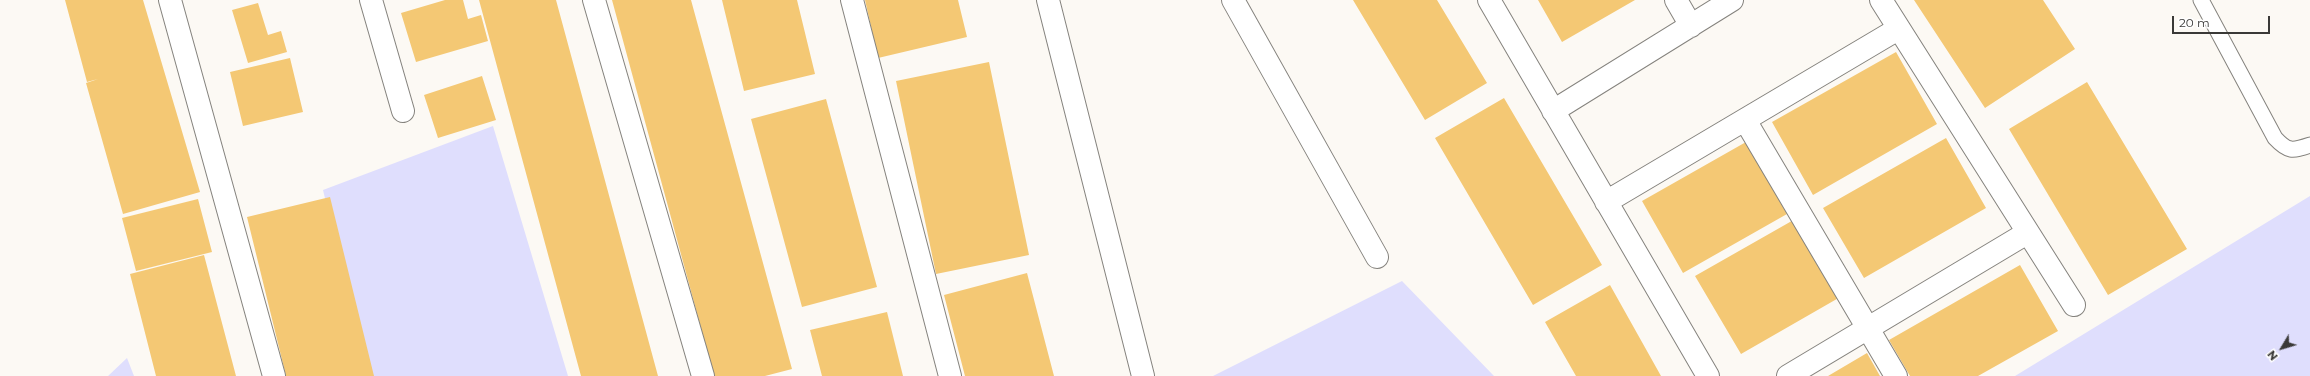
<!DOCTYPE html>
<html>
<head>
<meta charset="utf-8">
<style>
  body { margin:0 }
  #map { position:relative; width:2310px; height:376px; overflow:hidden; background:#fcf9f4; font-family:Montserrat,sans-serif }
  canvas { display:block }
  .north { position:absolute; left:2262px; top:328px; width:40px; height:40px; -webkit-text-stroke:3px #fff; paint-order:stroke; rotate:232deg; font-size:11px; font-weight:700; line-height:16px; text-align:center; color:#3a3937 }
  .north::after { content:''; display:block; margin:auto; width:14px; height:18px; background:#3a3937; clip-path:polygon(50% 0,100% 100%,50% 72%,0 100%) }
  .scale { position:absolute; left:2172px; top:16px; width:98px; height:18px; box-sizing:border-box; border:2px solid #3a3937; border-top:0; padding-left:5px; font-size:12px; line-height:14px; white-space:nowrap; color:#3a3937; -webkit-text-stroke:3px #fff; paint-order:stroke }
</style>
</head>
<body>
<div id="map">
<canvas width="2310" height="376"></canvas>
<div class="north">N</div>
<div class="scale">20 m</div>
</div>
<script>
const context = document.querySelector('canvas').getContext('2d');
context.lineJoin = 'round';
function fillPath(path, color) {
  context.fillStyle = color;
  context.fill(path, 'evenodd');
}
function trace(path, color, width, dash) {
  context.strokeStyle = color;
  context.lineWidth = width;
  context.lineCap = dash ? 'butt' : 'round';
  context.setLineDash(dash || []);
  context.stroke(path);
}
const green = new Path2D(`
  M493,126L568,376H368L323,190Z
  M2310,196V376H2015Z
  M1402,281L1494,376H1213Z
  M127,358L134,376H108Z`);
const building = new Path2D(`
  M65,0H143L200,192L123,214L86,83L98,79L87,82Z
  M445,0H463L468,19L481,15L488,41L416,62L401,13Z
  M479,0H556L658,376H581Z
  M612,0H691L792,369L765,376H714Z
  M722,0H797L815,74L744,91Z
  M865,0H958L967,37L878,58Z
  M1353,0H1437L1487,83L1425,120Z
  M1538,0H1635L1562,42Z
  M1914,0H2043L2075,49L1985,108Z
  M258,3L268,35L281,31L287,52L248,63L232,10Z
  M1896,52L1937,124L1813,195L1772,122Z
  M290,58L303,112L243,126L230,72Z
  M989,62L1029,255L936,274L896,81Z
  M482,76L496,120L438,138L424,95Z
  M2087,82L2187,249L2108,295L2009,129Z
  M1504,98L1602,265L1533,305L1435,138Z
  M826,99L877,287L802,307L751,119Z
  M1946,138L1986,208L1864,278L1823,208Z
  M1746,142L1787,214L1683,273L1642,201Z
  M330,197L374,376H286L247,217Z
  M198,199L212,252L136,271L122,218Z
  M1797,218L1842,296L1741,354L1695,276Z
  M204,255L236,376H156L130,274Z
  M2020,265L2058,331L1978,376H1910L1889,340Z
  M1027,273L1054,376H965L944,295Z
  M1610,285L1661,376H1576L1545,322Z
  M887,312L903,376H822L810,330Z
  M1867,353L1880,376H1828Z`);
const service = new Path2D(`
  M2201,0L2275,138C2288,152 2292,151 2310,145`);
const minor = new Path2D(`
  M170,0L274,376
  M371,0L403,111
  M594,0L703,376
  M852,0L950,376
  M1048,0L1143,376
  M1233,0L1377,257
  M1489,0L1708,376
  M1676,0L1691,26
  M1881,0L2074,305
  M1553,111L1732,0
  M1745,120L1896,376
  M1606,202L1898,29
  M1788,376L2027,233`);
fillPath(green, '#dfdefd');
fillPath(building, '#f4c874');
trace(service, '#85837e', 17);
trace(minor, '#85837e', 24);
trace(service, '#fff', 15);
trace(minor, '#fff', 22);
</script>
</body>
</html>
